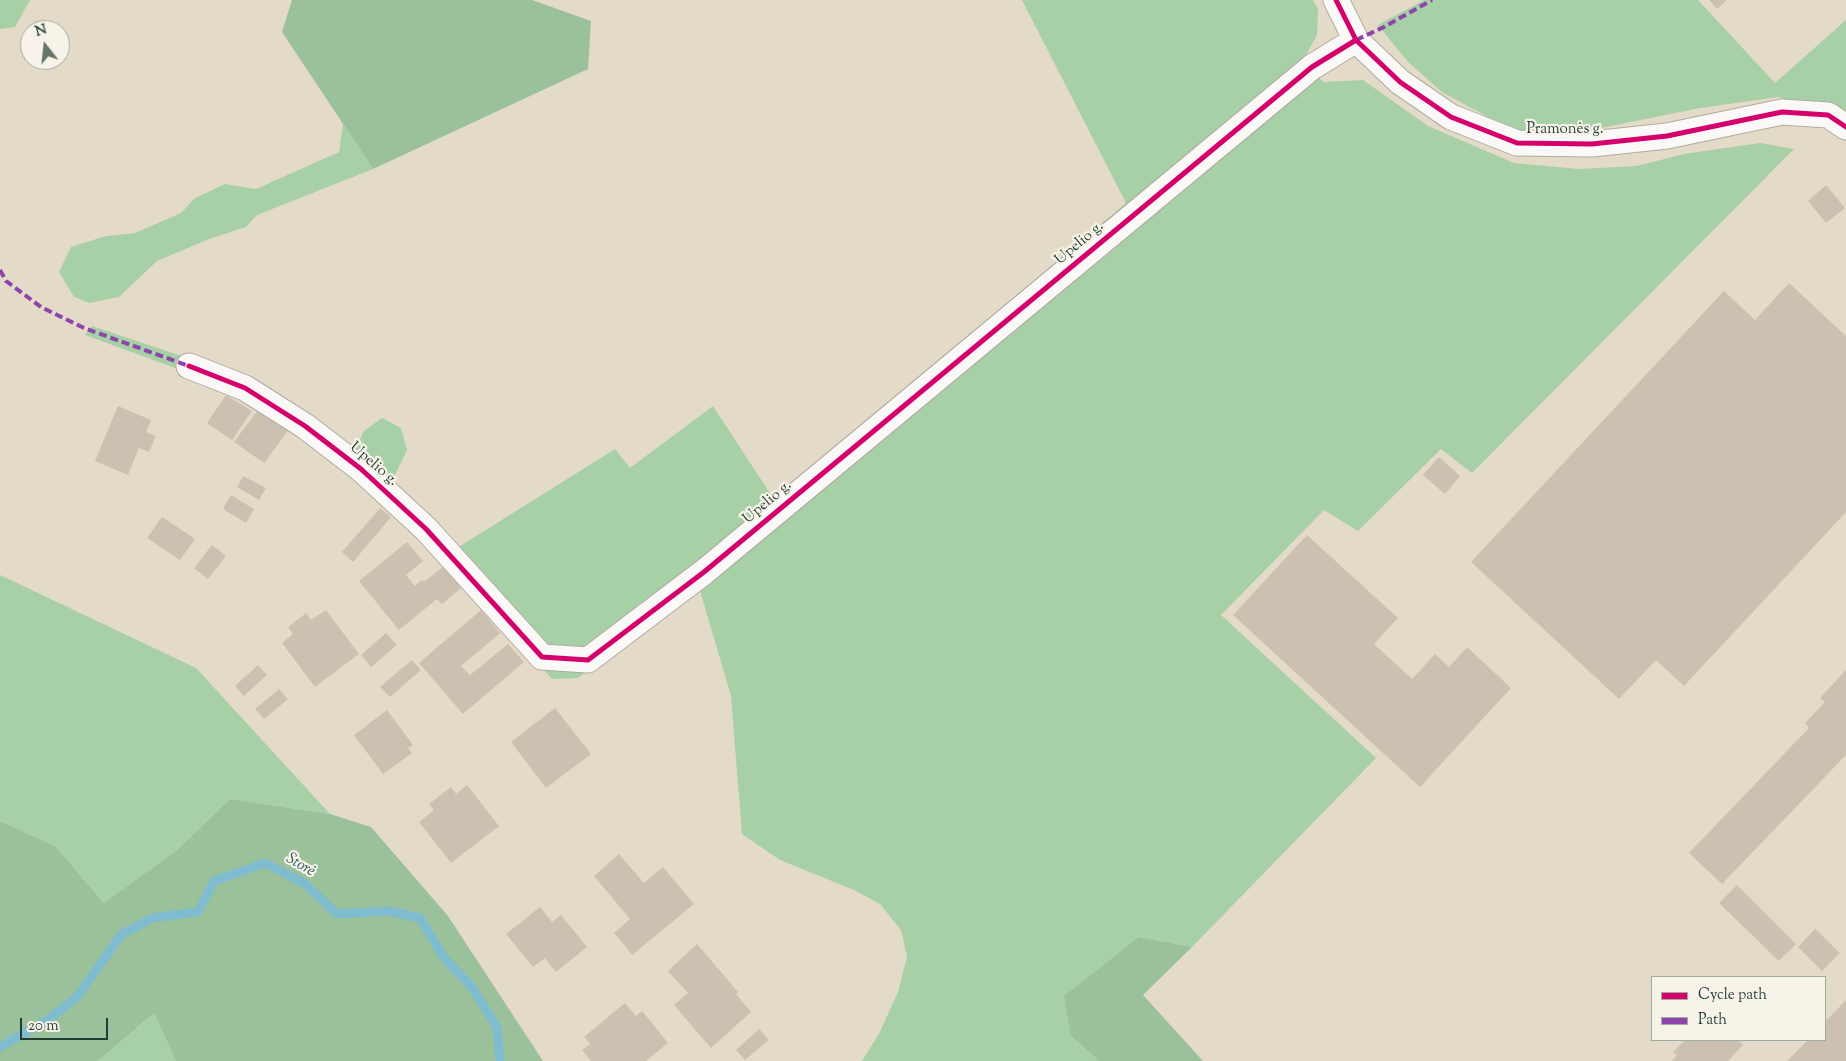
<!DOCTYPE html>
<html>
<head>
<meta charset="utf-8">
<style>
  body { margin:0 }
  #map { position:relative; width:1846px; height:1061px; overflow:hidden; background:#e3dac8; font-family:"Sorts Mill Goudy",serif }
  canvas { display:block }
  .legend { position:absolute; left:1651px; top:976px; width:175px; height:65px; box-sizing:border-box; background:#f7f3e8; border:1px solid #a1aaa0; margin:0; padding:6px 9px; list-style:none; font-size:15px; color:#1f3d34 }
  .legend li { display:flex; align-items:center; gap:10px; height:25px }
  .legend b { width:25px; border:1px solid #a1aaa0 }
  .north { position:absolute; left:20px; top:20px; width:50px; height:50px; box-sizing:border-box; background:#f7f3e8; border:1px solid #a1aaa0; border-radius:50%; rotate:344deg; font-size:14px; font-weight:700; line-height:20px; text-align:center; color:#1f3d34 }
  .north::after { content:''; display:block; margin:auto; width:18px; height:22px; background:#647468; clip-path:polygon(50% 0,100% 100%,50% 72%,0 100%) }
  .scale { position:absolute; left:20px; top:1018px; width:88px; height:22px; box-sizing:border-box; border:2px solid #1f3d34; border-top:0; padding-left:6px; font-size:15px; line-height:18px; white-space:nowrap; color:#1f3d34; -webkit-text-stroke:4px #f7f3e8; paint-order:stroke }
</style>
</head>
<body>
<div id="map">
<canvas width="1846" height="1061"></canvas>
<ul class="legend">
<li><b style="height:6px;background:#d6006c"></b>Cycle path</li>
<li><b style="height:6px;background:#8e44ad"></b>Path</li>
</ul>
<div class="north">N</div>
<div class="scale">20 m</div>
</div>
<script>
const context = document.querySelector('canvas').getContext('2d');
context.lineJoin = 'round';
function fillPath(path, color) {
  context.fillStyle = color;
  context.fill(path, 'evenodd');
}
function trace(path, color, width, dash) {
  context.strokeStyle = color;
  context.lineWidth = width;
  context.lineCap = dash ? 'butt' : 'round';
  context.setLineDash(dash || []);
  context.stroke(path);
}
function write(font, color, halo, rows, align = 'center') {
  context.font = font + ' "Sorts Mill Goudy",serif';
  context.lineWidth = 4.5;
  context.setLineDash([]);
  context.textBaseline = 'middle';
  context.strokeStyle = halo;
  context.fillStyle = color;
  for (const [text, x, y, turn = 0] of rows) {
    context.save();
    context.translate(x, y);
    context.rotate((+turn || 0) * Math.PI / 180);
    context.textAlign = isNaN(turn) ? turn : align;
    if (halo) context.strokeText(text, 0, 0);
    context.fillText(text, 0, 0);
    context.restore();
  }
}
const green = new Path2D(`
  M0,0H30L15,27L0,29Z
  M1022,0H1313L1318,9L1317,35L1301,64L1324,82L1363,80L1428,126L1514,163L1579,169L1637,166L1684,154L1760,143L1794,149L1472,473L1441,449L1358,531L1324,510L1221,615L1376,758L1192,947L1139,937L1071,1036L1099,1061H862L879,1034L898,992L907,957L901,930L880,904L854,890L780,860L742,834L731,696L699,587L578,678L552,679L413,522L241,392L85,335L92,326L253,380L352,456L364,431L382,418L401,428L407,450L392,481L454,550L615,449L630,468L713,406L775,501L1126,203Z
  M1424,0H1698L1775,83L1846,20V127L1828,115L1778,97L1700,108L1571,134L1520,130L1490,118L1442,92L1408,62L1378,25Z
  M343,124L373,169L257,215L246,227L209,239L157,261L119,297L89,303L74,297L59,272L71,247L106,236L135,233L181,213L195,198L225,184L256,189L339,152Z
  M0,575L196,668L330,814L230,799L178,849L104,903L55,846L0,821Z
  M154,1013L176,1061H98Z`);
const forest = new Path2D(`
  M292,0H532L591,21L588,69L373,169L282,32Z
  M230,799L330,814L371,827L448,916L543,1061H176L154,1013L98,1061H0V821L55,846L104,903L178,849Z
  M1139,937L1192,947L1143,995L1203,1061H1099L1071,1036L1064,996Z`);
const stream = new Path2D(`
  M0,1047L46,1021L77,997L121,935L152,918L198,912L214,881L265,863L304,883L337,914L388,911L420,918L444,958L472,987L497,1028L500,1061`);
const building = new Path2D(`
  M1709,0H1727L1717,9Z
  M1826,185L1845,208L1826,223L1808,201Z
  M1789,283L1846,336V512L1684,686L1656,660L1619,699L1471,562L1724,291L1755,320Z
  M226,395L252,411L232,440L207,423Z
  M118,406L151,420L146,432L156,436L149,452L139,448L128,475L95,461Z
  M260,407L290,428L264,463L234,442Z
  M1439,457L1460,476L1445,494L1423,475Z
  M243,476L266,488L259,500L237,487Z
  M231,495L254,509L246,523L223,509Z
  M380,508L391,517L353,562L342,552Z
  M162,517L195,539L180,560L147,538Z
  M1307,535L1398,618L1374,644L1412,679L1435,654L1449,667L1467,647L1511,688L1420,787L1233,615Z
  M407,542L423,561L406,575L415,586L422,580L424,582L444,566L461,588L442,604L437,599L399,630L359,581Z
  M212,545L226,556L208,579L194,568Z
  M326,610L359,654L315,687L282,643L293,634L288,627L306,613L311,620Z
  M481,610L500,633L461,666L470,675L508,644L524,662L463,714L419,663Z
  M386,633L397,645L371,667L361,655Z
  M412,660L421,670L390,697L380,687Z
  M258,665L267,675L244,696L235,686Z
  M1846,670V755L1722,884L1689,853L1809,728L1805,723L1825,702L1820,698Z
  M279,689L288,699L264,719L255,709Z
  M555,708L591,754L546,788L511,742Z
  M387,710L413,745L408,748L412,753L383,774L354,735Z
  M467,785L499,826L451,863L419,822L434,810L429,804L451,787L456,794Z
  M619,854L644,883L663,867L694,904L632,955L614,933L630,919L594,876Z
  M1737,885L1796,944L1779,961L1719,903Z
  M540,907L552,922L561,915L587,947L556,972L545,958L533,967L506,934Z
  M1815,929L1840,953L1822,971L1798,947Z
  M697,944L738,992L736,994L751,1012L711,1048L674,1005L688,993L668,971Z
  M1846,1000V1061H1787L1808,1040H1825V1022Z
  M625,1003L636,1016L642,1011L668,1043L646,1061H591L582,1050L590,1044L584,1037Z
  M759,1029L769,1040L745,1060L736,1050Z
  M1685,1040H1738L1743,1045L1728,1061H1672L1677,1055L1673,1052Z`);
const minor = new Path2D(`
  M1336,0L1356,40L1400,82L1451,117L1517,143L1592,144L1667,136L1782,112L1828,115L1846,127
  M189,366L245,388L305,426L361,469L426,529L542,657L588,660L704,572L1312,67L1356,40`);
const quiet = new Path2D(`
  M1356,40L1384,27L1432,0
  M0,270L6,281L41,307L84,328L189,366`);
const cycleway = new Path2D(`
  M1336,0L1356,40L1400,82L1451,117L1517,143L1592,144L1667,136L1782,112L1828,115L1846,127
  M189,366L245,388L305,426L361,469L426,529L542,657L588,660L704,572L1312,67L1356,40`);
const streetNames = [
  ["Pramonės g.",1565,130],
  ["Upelio g.",1080,244,-40],
  ["Upelio g.",373,465,41],
  ["Upelio g.",768,503,-40]
];
const waterNames = [
  ["Storė",300,866,31]
];
fillPath(green, '#a7d0a6');
fillPath(forest, '#9bc19b');
trace(stream, '#7fbccf', 9);
fillPath(building, '#ccc1b0');
trace(minor, '#afaca0', 27);
trace(minor, '#fbf9f7', 25);
trace(quiet, '#8e44ad', 4, [8, 4]);
trace(cycleway, '#d6006c', 5);
write('15px', '#1f3d34', '#f7f3e8', streetNames);
write('italic 16px', '#2c5a5c', '#f7f3e8', waterNames);
</script>
</body>
</html>
